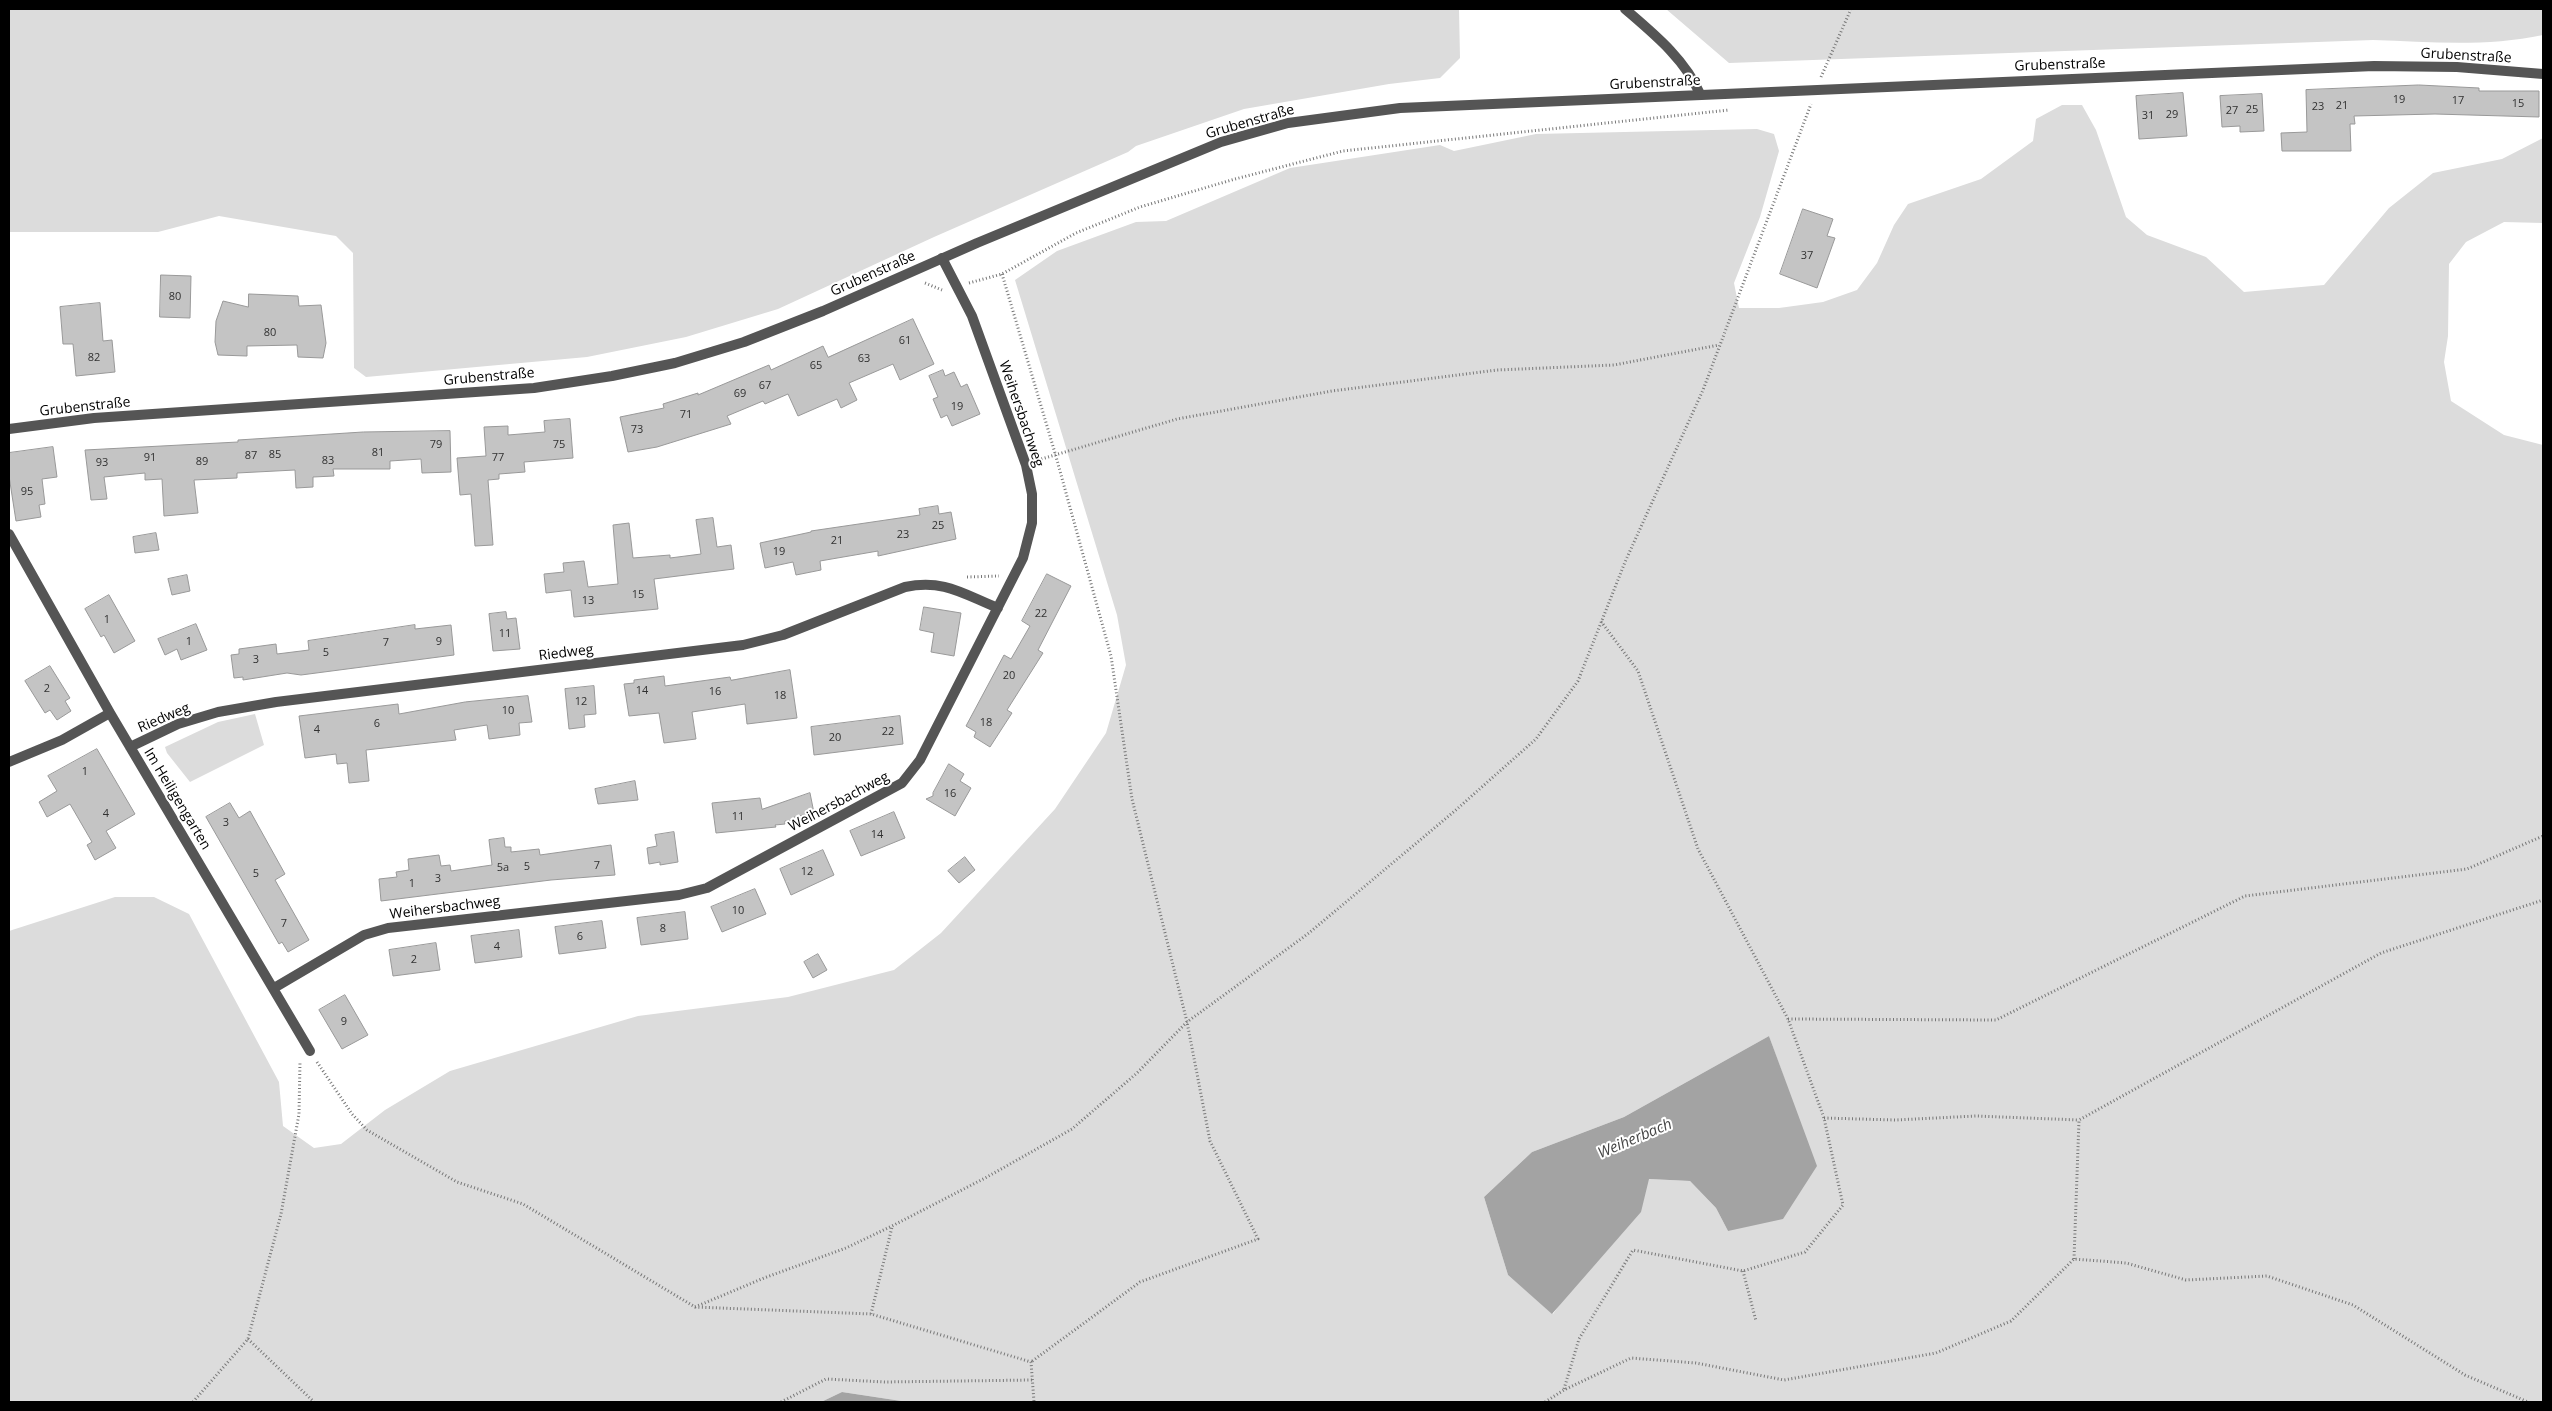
<!DOCTYPE html>
<html>
<head>
<meta charset="utf-8">
<style>
  body { margin:0 }
  #map { position:relative; width:2552px; height:1411px; overflow:hidden; background:#fff; font-family:"Open Sans",sans-serif }
  canvas { display:block }
  .frame { position:absolute; inset:0; border:10px solid #000; pointer-events:none }
</style>
</head>
<body>
<div id="map">
<canvas width="2552" height="1411"></canvas>
<div class="frame"></div>
</div>
<script>
const context = document.querySelector('canvas').getContext('2d');
context.lineJoin = 'round';
function fillPath(path, color) {
  context.fillStyle = color;
  context.fill(path, 'evenodd');
}
function trace(path, color, width, dash) {
  context.strokeStyle = color;
  context.lineWidth = width;
  context.lineCap = dash ? 'butt' : 'round';
  context.setLineDash(dash || []);
  context.stroke(path);
}
function write(font, color, halo, rows, align = 'center') {
  context.font = font + ' "Open Sans",sans-serif';
  context.lineWidth = 4;
  context.setLineDash([]);
  context.textBaseline = 'middle';
  context.strokeStyle = halo;
  context.fillStyle = color;
  for (const [text, x, y, turn = 0] of rows) {
    context.save();
    context.translate(x, y);
    context.rotate((+turn || 0) * Math.PI / 180);
    context.textAlign = isNaN(turn) ? turn : align;
    if (halo) context.strokeText(text, 0, 0);
    context.fillText(text, 0, 0);
    context.restore();
  }
}
const green = new Path2D(`
  M9,9H1459L1460,58L1440,78L1389,84L1244,109L1136,146L1128,152L934,237L778,309L686,337L587,357L366,377L354,368L353,253L336,236L219,216L158,232H9Z
  M1666,9H2543V35C2487,47 2431,42 2373,40L1729,63Z
  M2062,105H2082L2096,130L2126,217L2147,235L2206,257L2244,292L2324,285L2389,208L2433,173L2502,159L2543,138V223L2504,222L2466,242L2449,264L2448,336L2444,362L2451,401L2504,435L2543,445V1402H908L842,1392L821,1402H9V931L115,897H154L189,914L279,1082L283,1126L314,1148L341,1144L385,1110L450,1071L638,1016L788,997L894,970L941,933L1055,809L1106,733L1126,665L1117,615L1015,280L1057,251L1136,222L1166,221L1290,168L1440,145L1454,151L1536,134L1757,129L1774,134L1779,151L1760,217L1734,283L1739,308H1779L1823,302L1857,290L1877,263L1894,225L1908,204L1981,179L2033,141L2036,119ZM1769,1036L1787,1086L1728,1231L1716,1208L1690,1181L1648,1179L1553,1314L1508,1275L1484,1197L1532,1152L1624,1117Z
  M255,714L264,745L190,782L167,753L165,747L218,722Z`);
const water = new Path2D(`
  M1769,1036L1817,1166L1783,1219L1728,1231L1716,1208L1690,1181L1649,1179L1641,1212L1552,1314L1508,1275L1484,1197L1532,1152L1624,1117Z
  M842,1392L908,1402H821Z`);
const building = new Path2D(`
  M2419,85L2479,88V91H2539V117L2435,114L2354,116L2355,124H2350L2351,151H2282L2281,133L2307,132L2306,90Z
  M2183,93L2187,136L2139,139L2136,96Z
  M2262,94L2264,131L2240,132V126L2222,127L2220,96Z
  M1803,209L1833,219L1827,236L1835,238L1817,288L1780,274Z
  M161,275L191,276L190,318L160,317Z
  M249,294L298,296L299,306L321,305L326,343L323,358L298,357L297,345L247,346V356L218,355L215,342L216,321L223,301L248,307Z
  M100,303L103,341L112,340L115,372L76,376L73,344H63L60,307Z
  M913,319L934,364L900,380L893,364L849,383L857,400L841,408L837,399L798,416L788,394L765,404L763,401L727,416L731,424L657,447L628,452L620,417L664,408L663,404L698,393V395L769,365L771,370L823,346L828,357Z
  M943,370L945,376L954,372L961,387L967,384L980,414L952,426L947,415L941,418L933,399L938,397L929,376Z
  M570,419L573,458L524,462L525,472L499,474V479L488,480L493,545L475,546L471,494L460,495L457,458L486,456L484,427L508,426V435L545,432L544,421Z
  M450,431L451,472L422,473L421,459L390,461V469H333L334,476L313,477V487L296,488L295,470L237,473V478L194,480L198,513L164,516L162,479L145,480V473L104,477L107,499L91,500L85,450L238,442V440L363,432Z
  M53,447L57,477L42,479L45,504L39,505L41,517L16,521L9,476V453Z
  M938,506L939,514L951,512L956,539L878,556V551L820,561L821,570L796,575L793,562L765,568L760,543L811,532V531L920,515L919,509Z
  M713,518L717,547L731,545L734,569L654,579L658,609L574,617L571,590L546,593L544,574L564,572L563,563L584,561L588,587L618,584L613,525L629,523L633,558L670,555V558L701,554L696,520Z
  M156,533L159,550L135,553L133,537Z
  M1047,574L1071,586L1038,650L1043,653L1007,710L1012,713L990,747L974,737L976,732L966,726L1004,655L1011,659L1030,626L1022,621Z
  M187,575L190,591L172,595L168,579Z
  M109,595L135,641L114,653L104,635L101,637L85,609Z
  M924,607L961,613L954,656L931,652L934,633L920,630Z
  M506,612L507,619L516,618L520,649L493,651L489,614Z
  M196,624L207,650L181,660L177,649L165,655L158,639Z
  M415,625V629L451,625L454,655L301,675L287,673L243,680V677L234,678L231,655L239,654V649L276,644L277,654L309,650L308,641Z
  M50,666L70,698L65,701L71,711L57,720L50,710L45,713L25,681Z
  M790,670L797,718L747,724L745,704L692,712L696,739L664,743L659,713L629,716L624,684L634,683V680L664,676L665,686L730,677L731,680Z
  M594,686L596,714L584,715L585,727L569,729L565,689Z
  M528,696L532,722L519,723L520,735L489,739L487,725L454,730L456,740L366,750L369,781L349,783L347,763L337,764L336,754L305,758L299,716L398,704L399,714L465,702Z
  M900,716L903,744L814,755L811,727Z
  M97,749L135,814L106,831L116,848L95,860L87,845L92,842L70,804L47,817L39,802L57,791L48,776Z
  M949,764L964,774L960,781L971,788L955,816L926,799L933,796V793Z
  M635,781L638,800L598,804L595,789Z
  M810,793L814,813L794,817L795,820L785,821V824L775,825L776,827L716,833L712,803L760,798L762,809Z
  M230,803L239,818L250,811L285,874L275,880L309,940L288,952L282,942L279,944L206,817Z
  M894,812L905,838L861,856L850,831Z
  M674,832L678,862L660,865V862L649,864L647,848L657,846L655,835Z
  M504,838L505,847H511V852L539,849L540,855L611,845L615,875L551,880L381,901L379,879L397,877L396,872L409,870L408,859L439,855L441,866L450,865L451,871L492,865L489,840Z
  M823,850L834,875L791,895L780,869Z
  M965,857L975,870L959,883L948,871Z
  M755,889L766,914L722,932L711,907Z
  M685,912L688,939L641,945L637,918Z
  M602,921L606,948L559,954L555,927Z
  M519,930L522,957L475,963L471,936Z
  M436,943L440,970L393,976L389,950Z
  M818,954L827,970L813,978L804,962Z
  M345,995L368,1035L342,1049L319,1010Z`);
const path = new Path2D(`
  M1821,77L1851,9
  M1002,274L1055,453L1111,656L1132,799L1187,1022L1210,1141L1258,1239L1140,1282L1031,1362
  M925,283L942,290
  M969,283L1002,274L1076,233L1140,207L1235,179L1343,151L1729,110
  M1038,460L1177,419L1332,391L1497,370L1614,365L1719,345
  M967,577L999,576
  M1788,1019L1996,1020L2245,896L2467,869L2543,836
  M317,1062L352,1114L367,1130L457,1182L523,1204L695,1307L871,1314L1031,1362L1034,1402
  M1824,1118L1895,1120L1976,1116L2079,1120
  M2074,1259L2079,1120L2381,953L2543,900
  M1743,1271L1756,1321
  M695,1307L764,1278L846,1248L892,1226L987,1177L1072,1129L1137,1073L1187,1022L1309,933L1457,809L1536,739L1578,681L1625,562L1703,390L1811,104
  M871,1314L892,1227
  M248,1339L314,1402
  M1564,1389L1579,1339L1633,1250L1743,1271L1805,1252L1843,1205L1824,1118L1788,1019L1698,849L1638,671L1600,620
  M193,1402L248,1339L281,1214L299,1114L300,1062
  M781,1402L826,1379L885,1382L1033,1380
  M1545,1402L1564,1390L1631,1358L1696,1363L1784,1380L1936,1353L2011,1321L2074,1259L2126,1263L2186,1280L2267,1276L2353,1305L2465,1375L2528,1402`);
const minor = new Path2D(`
  M9,534L110,713L310,1051
  M130,747L178,724L218,712L276,702L743,645L783,635L905,587C944,579 963,594 998,608
  M9,762L62,740L110,713
  M274,988L364,935L388,928L679,895L707,888L902,783L920,760L1023,558L1032,523V494L1026,465L972,316L942,258`);
const tertiary = new Path2D(`
  M1625,9C1654,34 1685,59 1700,94
  M9,429L94,418L534,388L612,376L675,363L744,342L823,311L977,243L1221,142L1288,123L1400,108L2374,66L2457,67L2543,74`);
const numberNames = [
  ["19",2399,100],
  ["17",2458,101],
  ["15",2518,104],
  ["21",2342,106],
  ["23",2318,107],
  ["25",2252,110],
  ["27",2232,111],
  ["29",2172,115],
  ["31",2148,116],
  ["37",1807,256],
  ["80",175,297],
  ["80",270,333],
  ["61",905,341],
  ["82",94,358],
  ["63",864,359],
  ["65",816,366],
  ["67",765,386],
  ["69",740,394],
  ["19",957,407],
  ["71",686,415],
  ["73",637,430],
  ["79",436,445],
  ["75",559,445],
  ["81",378,453],
  ["85",275,455],
  ["87",251,456],
  ["91",150,458],
  ["77",498,458],
  ["83",328,461],
  ["89",202,462],
  ["93",102,463],
  ["95",27,492],
  ["25",938,526],
  ["23",903,535],
  ["21",837,541],
  ["19",779,552],
  ["15",638,595],
  ["13",588,601],
  ["22",1041,614],
  ["1",107,620],
  ["11",505,634],
  ["1",189,642],
  ["9",439,642],
  ["7",386,643],
  ["5",326,653],
  ["3",256,660],
  ["20",1009,676],
  ["2",47,689],
  ["14",642,691],
  ["16",715,692],
  ["18",780,696],
  ["12",581,702],
  ["10",508,711],
  ["18",986,723],
  ["6",377,724],
  ["4",317,730],
  ["22",888,732],
  ["20",835,738],
  ["1",85,772],
  ["16",950,794],
  ["4",106,814],
  ["11",738,817],
  ["3",226,823],
  ["14",877,835],
  ["7",597,866],
  ["5",527,867],
  ["5a",503,868],
  ["12",807,872],
  ["5",256,874],
  ["3",438,879],
  ["1",412,884],
  ["10",738,911],
  ["7",284,924],
  ["8",663,929],
  ["6",580,937],
  ["4",497,947],
  ["2",414,960],
  ["9",344,1022]
];
const streetNames = [
  ["Grubenstraße",2466,56,3],
  ["Grubenstraße",2060,65,-2],
  ["Grubenstraße",1655,83,-3],
  ["Grubenstraße",1250,122,-16],
  ["Grubenstraße",873,274,-24],
  ["Grubenstraße",489,377,-5],
  ["Grubenstraße",85,407,-6],
  ["Weihersbachweg",1021,414,71],
  ["Riedweg",566,653,-7],
  ["Riedweg",164,718,-23],
  ["Im Heiligengarten",177,799,59],
  ["Weihersbachweg",839,802,-28],
  ["Weihersbachweg",445,908,-7]
];
const waterNames = [
  ["Weiherbach",1635,1139,-23]
];
fillPath(green, '#dcdcdc');
fillPath(water, '#a3a3a3');
fillPath(building, '#c4c4c4');
trace(building, '#999', 1);
trace(path, '#777', 3, [1, 2.5]);
trace(minor, '#555', 10);
trace(tertiary, '#555', 10);
write('11px', '#313131', null, numberNames);
write('14px', '#000', '#fff', streetNames);
write('italic 15px', '#444', '#fff', waterNames);
</script>
</body>
</html>
